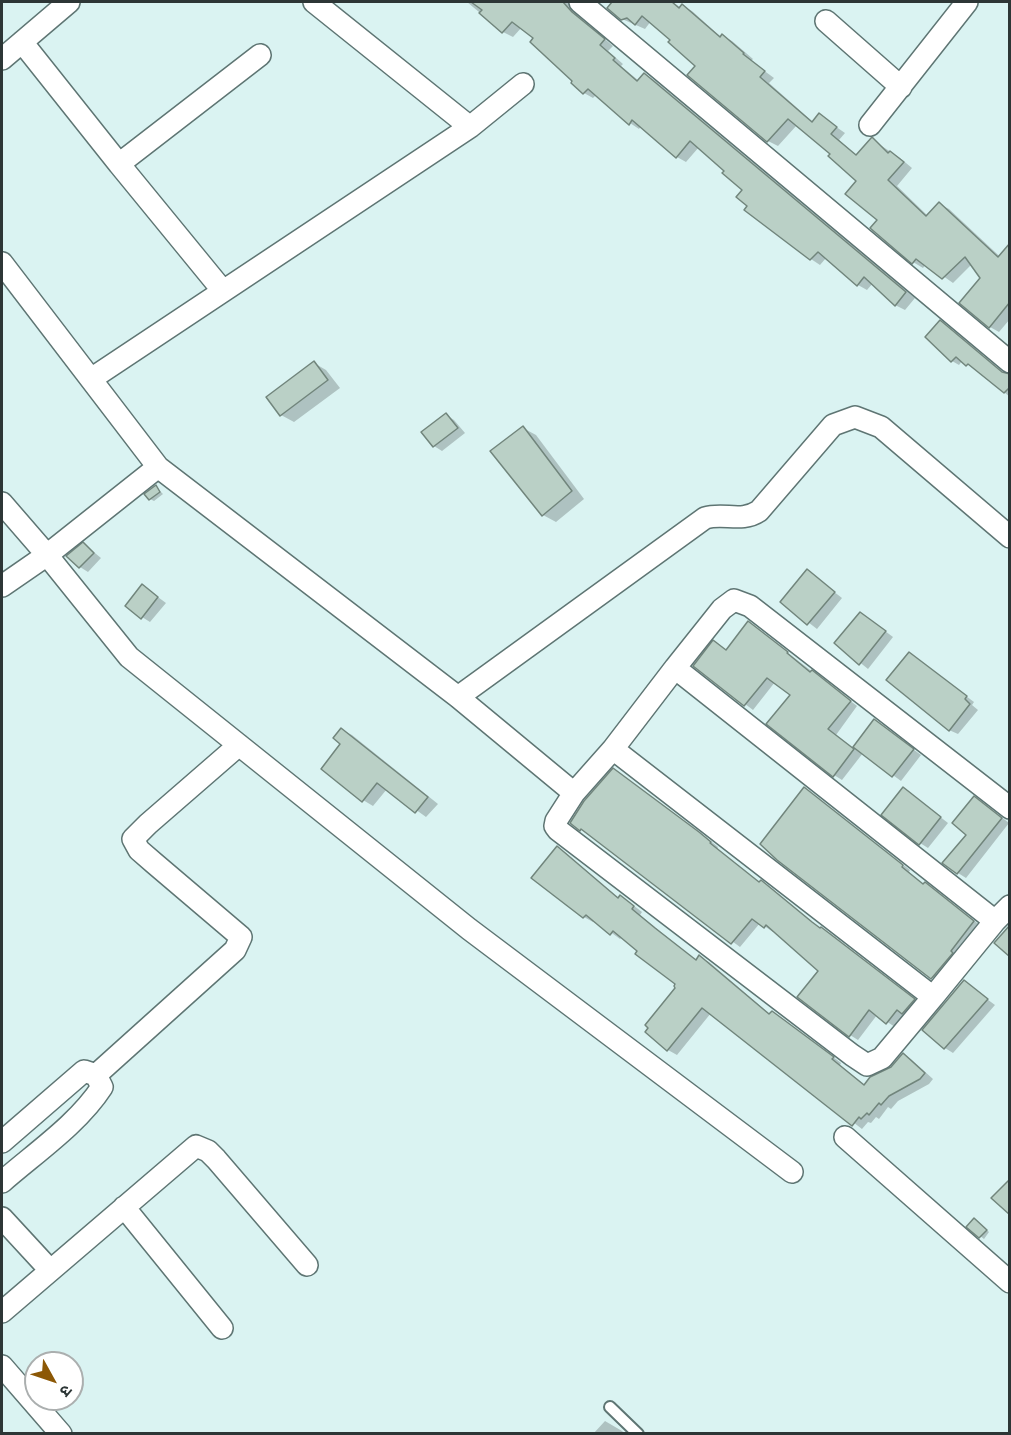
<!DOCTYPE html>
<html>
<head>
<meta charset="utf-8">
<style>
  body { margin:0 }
  #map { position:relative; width:1011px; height:1435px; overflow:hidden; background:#daf3f2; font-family:"Golos Text","Noto Sans Devanagari",sans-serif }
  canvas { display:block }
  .frame { position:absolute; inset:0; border:3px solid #2d3636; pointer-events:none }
  .north { position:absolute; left:24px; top:1351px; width:60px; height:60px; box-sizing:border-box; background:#fff; border:2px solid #abafaf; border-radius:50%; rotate:130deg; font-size:16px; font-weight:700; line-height:24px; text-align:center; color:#2d3636 }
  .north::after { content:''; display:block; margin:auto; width:21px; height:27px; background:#8c5806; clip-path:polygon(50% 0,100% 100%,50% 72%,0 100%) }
</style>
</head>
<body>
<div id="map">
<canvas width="1011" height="1435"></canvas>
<div class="frame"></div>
<div class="north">उ</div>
</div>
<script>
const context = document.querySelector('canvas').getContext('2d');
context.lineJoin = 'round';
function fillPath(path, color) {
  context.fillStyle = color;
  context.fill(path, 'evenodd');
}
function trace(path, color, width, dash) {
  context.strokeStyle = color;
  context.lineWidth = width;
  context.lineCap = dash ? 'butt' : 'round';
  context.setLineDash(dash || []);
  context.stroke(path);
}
const shadow = new Path2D(`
  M467,2H572L581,19L613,46L608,51L623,64L621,66L639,81L645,74L654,80L915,298L905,310L895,305L873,283L867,290L858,285L826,258L820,265L811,259L746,210L749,206L744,190L726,171L699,147L686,162L677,157L641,126L639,129L630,123L597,94L593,98L584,93L535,38L522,27L513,37L503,32Z
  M614,2H673L681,8L683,6L692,11L721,37L723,36L732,41L753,59L751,61L774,78L769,83L813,122L819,115L845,133L839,140L857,156L871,139L900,158L912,168L897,186L928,216L939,204L949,209L1010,266V319L999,332L990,327L982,278L972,264L953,283L926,264L923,268L913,262L879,220L858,180L832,153L797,125L778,146L768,141L689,75L697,66L672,40L651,21L645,29L622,19L609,8Z
  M940,322L1006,375L1010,376V397L974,368L962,361L959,365L952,361Z
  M314,363L326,370L340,388L294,422L281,415Z
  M446,415L454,420L465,433L442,451L434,446Z
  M523,428L536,435L584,499L556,522L543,515Z
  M156,487L163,494L154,501L150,499Z
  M84,544L101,558L88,572L80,567Z
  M807,571L842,598L817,629L782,602Z
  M143,586L166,603L150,622L142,617Z
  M873,622L893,637L868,669L836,643Z
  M749,623L857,706L836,735L853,749L875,721L921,755L901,781L863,753L842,780L834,775L793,695L775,682L753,710L695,666L714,642L727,651Z
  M910,654L974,702L972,705L978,710L958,734L949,730Z
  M342,730L352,735L438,804L426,817L387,789L373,806L363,800L342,744Z
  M622,775L707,838L718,847L717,849L760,883L769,886L820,928L830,933L922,1005L895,1027L877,1015L858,1040L850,1035L820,971L774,930L773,932L760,923L740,947L572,823Z
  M805,789L910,870L909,872L924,885L933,888L981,926L940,983L778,859Z
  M911,794L948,823L928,848L920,843Z
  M983,803L1009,823L966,878L958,873L968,834Z
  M557,848L566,853L619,899L621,897L629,902L642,912L640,915L697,961L700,957L709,962L771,1015L773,1013L782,1018L841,1063L840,1065L865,1085L892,1068L904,1054L912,1060L933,1079L929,1084L898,1101L891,1109L888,1107L879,1119L876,1117L871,1123L868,1122L862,1129L711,1013L677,1055L668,1050L647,1032L678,987L677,984L622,937L620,939L594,920L593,922L584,917L533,878Z
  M964,982L995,1005L953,1053L945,1048Z
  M978,1222L989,1232L984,1239L969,1227Z
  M605,1421L622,1431L625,1434H593Z`);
const building = new Path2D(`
  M471,2H563L572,12L605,39L600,45L615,58L613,60L637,81L644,73L906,292L895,306L864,277L857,286L818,252L810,260L744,210L747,206L736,197L742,190L722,173L724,171L690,141L676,158L632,120L629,125L588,89L583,94L571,83L572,81L530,42L533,38L512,22L502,33L479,13L482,10Z
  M612,2H672L679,8L682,4L720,37L722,34L744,53L743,54L765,71L760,77L812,122L819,113L837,127L831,134L856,155L872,137L888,153L890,151L904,162L888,180L926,216L939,202L998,257L1010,243V302L989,328L959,303L980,278L965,257L942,279L916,259L912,264L870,228L877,220L845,194L856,181L828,156L830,154L788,119L767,142L687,75L695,66L668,42L670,40L642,16L635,25L627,18L621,20L607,8Z
  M940,320L1002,372L1010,374V387L1004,393L968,364L966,366L956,357L951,362L925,337Z
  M314,361L328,380L280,416L266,397Z
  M446,413L458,428L433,447L421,432Z
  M523,426L572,491L542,516L490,451Z
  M156,485L160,492L149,500L144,494Z
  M83,542L94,553L79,568L66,556Z
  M807,569L835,592L807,625L780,602Z
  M142,584L158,597L141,619L125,606Z
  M860,612L886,631L859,665L834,643Z
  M748,621L788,652L787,653L810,672L812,670L851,701L828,729L854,749L833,777L766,724L790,695L767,678L744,706L693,666L713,640L726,650Z
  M909,652L967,696L965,699L970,704L949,731L886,680Z
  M874,719L914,749L892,777L853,747Z
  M341,728L428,797L415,813L377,783L362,802L321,769L340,744L333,738Z
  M613,768L699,832L711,842L710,843L759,882L761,880L812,922L820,928L821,927L915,999L902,1014L897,1010L886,1024L869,1010L849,1037L797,997L818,971L766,925L764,928L752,919L731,944L581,829L580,831L570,823L584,801Z
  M804,787L903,865L902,867L923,884L925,882L974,921L951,951L953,953L931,979L777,860L760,844Z
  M903,787L941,817L919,845L881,815Z
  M974,796L1002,818L957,874L942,863L966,835L952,823Z
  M557,846L618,898L620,895L634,906L632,909L655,928L696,960L699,955L769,1014L772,1011L834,1057L832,1059L864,1085L870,1077L891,1067L903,1053L925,1073L920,1079L889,1096L881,1105L879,1103L869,1115L867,1113L861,1119L859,1117L852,1126L702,1008L667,1051L645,1032L648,1028L645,1025L675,988L674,986L675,984L635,954L637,951L613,931L610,935L586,915L583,918L531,878Z
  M1010,925V957L994,943Z
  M964,980L988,999L944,1049L922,1030Z
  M1010,1179V1215L991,1198Z
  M974,1218L987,1230L979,1238L966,1227Z`);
const lane = new Path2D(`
  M610,1407L638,1434`);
const street = new Path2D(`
  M314,2L470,127
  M580,2L1010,362
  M826,21L901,87
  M22,42L119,164L260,55
  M2,59L69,2
  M870,125L967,2
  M119,164L223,291
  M2,263L158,467L458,697L574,793
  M91,379L470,127L523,84
  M2,503L47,555L129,657L469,929L792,1172
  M2,586L47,555L158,467
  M675,668L722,609L734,600L750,606L1010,808
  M458,697L705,518C724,512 741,523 759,511L833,425L855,417L881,427L1010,537
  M613,749L574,793L556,821L555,826L558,830L852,1055L867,1065L882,1058L933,997L613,749L675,668L995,921L1010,906
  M933,997L995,921
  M96,1075L235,950L241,937L154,863L139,850L133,839L148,824L239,745
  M845,1137L1010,1282
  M2,1142L84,1071L96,1075L102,1087C78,1124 35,1153 2,1182
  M124,1207L222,1328
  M2,1218L50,1270
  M2,1312L196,1146L208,1151L216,1159L307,1265
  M2,1366L61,1434`);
fillPath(shadow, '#0003');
fillPath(building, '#bad0c6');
trace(building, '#71857c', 1.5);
trace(lane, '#5e7573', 14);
trace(street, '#5e7573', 24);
trace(lane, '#fff', 10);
trace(street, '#fff', 21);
</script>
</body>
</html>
